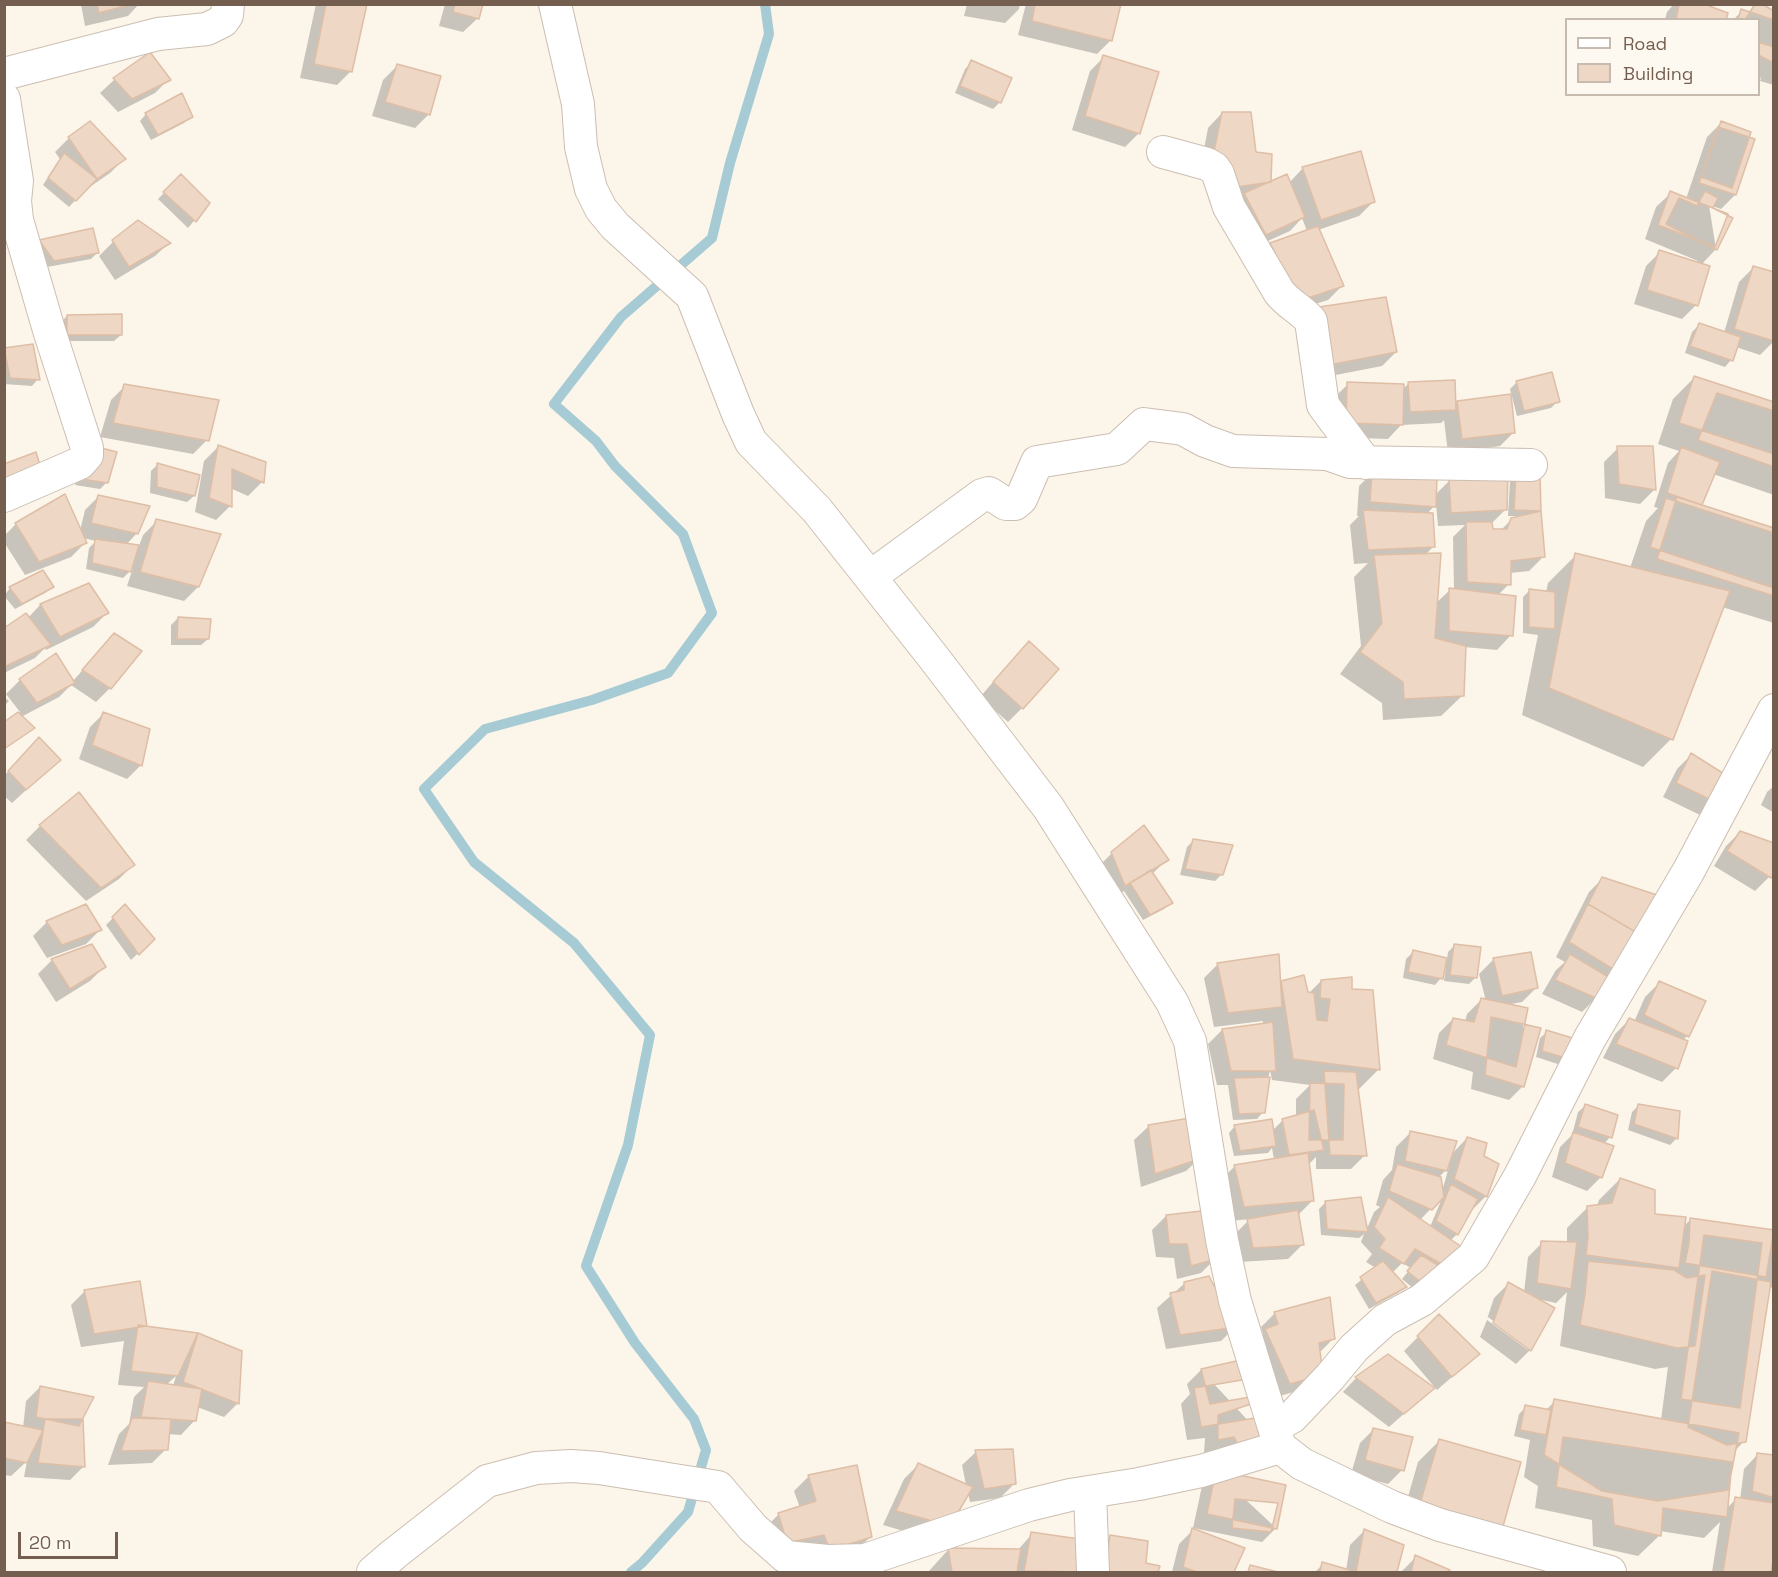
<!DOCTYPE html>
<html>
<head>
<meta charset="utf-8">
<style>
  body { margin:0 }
  #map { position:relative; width:1778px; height:1577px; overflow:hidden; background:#fbf5ea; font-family:"Space Grotesk",sans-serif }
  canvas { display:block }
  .frame { position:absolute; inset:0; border:6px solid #745e4f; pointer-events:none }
  .legend { position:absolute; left:1565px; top:18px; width:195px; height:78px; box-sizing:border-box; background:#fef9f0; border:2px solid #c7bbb0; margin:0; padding:8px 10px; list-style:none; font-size:18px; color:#745e4f }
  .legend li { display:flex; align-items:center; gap:12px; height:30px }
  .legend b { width:30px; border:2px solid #c7bbb0 }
  .scale { position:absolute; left:18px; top:1532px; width:100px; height:27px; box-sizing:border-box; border:3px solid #745e4f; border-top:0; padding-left:8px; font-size:18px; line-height:21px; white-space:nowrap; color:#745e4f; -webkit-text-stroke:4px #fef9f0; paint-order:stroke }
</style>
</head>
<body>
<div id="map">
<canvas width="1778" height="1577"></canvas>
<div class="frame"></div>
<ul class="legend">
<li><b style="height:8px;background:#fff"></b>Road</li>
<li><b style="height:16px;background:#eed7c4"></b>Building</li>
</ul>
<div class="scale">20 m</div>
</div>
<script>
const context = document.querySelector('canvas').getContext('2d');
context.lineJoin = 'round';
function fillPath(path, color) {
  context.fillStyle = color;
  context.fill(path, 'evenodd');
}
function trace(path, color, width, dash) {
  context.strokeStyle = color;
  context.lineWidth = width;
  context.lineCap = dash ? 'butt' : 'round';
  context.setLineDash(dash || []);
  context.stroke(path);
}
const shadow = new Path2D(`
  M81,4H139L128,16L85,26Z
  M316,4H365L351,71L337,85L300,78Z
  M445,4H481L478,18L463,32L439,26Z
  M967,4H1020L1019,9L1005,23L964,16Z
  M1026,4H1119L1111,40L1097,54L1018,35Z
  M1674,4H1700L1724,20H1665L1667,12Z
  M1756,4L1774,12V85L1760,81L1761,78L1758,77V20H1733L1742,11L1748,13Z
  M150,54L169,79L155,93L118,112L100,93L114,80Z
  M1104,57L1139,133L1125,147L1072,130L1090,71Z
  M972,62L1000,102L993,109L955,93L965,69Z
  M397,66L429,114L415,128L372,116L383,80Z
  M1222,113L1255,154L1270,183H1289L1303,168L1373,202L1359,216L1318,230L1342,286L1328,300L1285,314L1256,259L1270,245L1307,231L1302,218L1290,231L1252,248L1200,171L1208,128Z
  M146,114L191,116L184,123L151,140L140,121Z
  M1721,123L1753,140L1735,195L1721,209L1709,205L1716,249L1701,265L1696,305L1682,319L1634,304L1646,266L1660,252L1697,264L1698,261L1645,239L1656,207L1671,193L1686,199L1707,137Z
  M69,138L124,159L110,173L84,191L69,207L43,185L60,159L55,152Z
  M181,176L208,204L188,228L158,199Z
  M138,222L169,243L155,256L115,280L99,256L113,242Z
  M92,229L97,253L91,259L47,267L34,248L40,241Z
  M1753,268L1774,274V341L1760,355L1736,347L1731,360L1725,367L1685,353L1692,332L1699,325L1724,333L1739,282Z
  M67,316L121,335L114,341H61L60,323Z
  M1299,324L1396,352L1382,366L1315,379Z
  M4,350L38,379L32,386L4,384Z
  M1694,378L1774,403V495L1713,474L1700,506L1774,529V623L1722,607L1671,739L1643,767L1522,715L1538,635L1523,633V597L1530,590L1546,592L1548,583L1576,555L1630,568L1646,521L1658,508L1654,507L1668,463L1679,451L1658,444L1673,399Z
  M1517,382L1558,401L1551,408L1517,416L1510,389Z
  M1409,383L1455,406L1458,402L1514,432L1500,446L1448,453L1444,420L1441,423L1401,425L1388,439L1333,437L1334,398L1348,384L1403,389Z
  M125,386L207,440L193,454L100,437L111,400Z
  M218,447L262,482L248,496L230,488V506L216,520L195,512L204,461Z
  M1652,447L1654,490L1640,504L1605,498L1604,462L1618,448Z
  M87,454L107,482L100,489L75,485Z
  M157,465L194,496L187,502L150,493L151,471Z
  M1373,472L1435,495L1450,480L1505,510L1491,524L1492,531H1500L1512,519L1519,516H1508L1510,481L1517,474H1539L1544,556L1529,571L1510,573L1509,584L1498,595L1511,635L1497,650L1464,647L1463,695L1441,716L1383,720L1382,703L1340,674L1361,646L1354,577L1368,563L1354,564L1350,525L1359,516H1357L1359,486ZM1436,504L1438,526L1465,525L1453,537L1454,590H1450L1436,603L1425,555L1433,547L1426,515Z
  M99,496L137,533L126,545L139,546L143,535L157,521L198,587L184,601L127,586L133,568L123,578L86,569L89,548L96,541L83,538L85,543L71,557L25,575L4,542V536L16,524L80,531L85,510Z
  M88,585L107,613L93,627L46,650L45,648L35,658L4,673V630L28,618L40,605Z
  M52,587L45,593L15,609L4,596L10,588Z
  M178,618L208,639L201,645H171V625Z
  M114,635L110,688L96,702L71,685L59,697L21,717L32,728L4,749V723L20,712L6,694L20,680L72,682Z
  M1015,657L1022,708L1008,722L980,697Z
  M4,697L9,701L4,706Z
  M104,713L141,765L127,779L79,759L90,727Z
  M25,753L59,760L12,803L4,796V776Z
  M1691,755L1714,801L1700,815L1663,797L1677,769Z
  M1774,786V813L1761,805L1767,792Z
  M40,826L133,865L119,879L86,901L26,840Z
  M1740,832L1769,877L1755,891L1714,866L1726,846Z
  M1194,840L1222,874L1215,881L1180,875L1187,847Z
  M1112,853L1167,860L1152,874L1171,903L1164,909L1143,920L1124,891L1111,899L1098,867Z
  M1603,878L1655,896L1596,998L1582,1012L1542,994L1556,970L1565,962L1556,957L1589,892Z
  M125,906L153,939L131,960L106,925Z
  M47,922L100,930L86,944L47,958L33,936Z
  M1455,945L1475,978L1469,984L1444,981L1446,967H1444L1441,978L1435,985L1403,978L1406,959L1413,952L1447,959L1448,952Z
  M1530,954L1536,988L1522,1002L1506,1005L1523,1025V1086L1509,1100L1471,1089L1473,1072L1433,1059L1439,1033L1453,1019L1465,1022L1467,1014L1481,1000L1486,1001L1479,974L1493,960Z
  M56,956L57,958L104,967L90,981L56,1002L38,974Z
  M1218,964L1279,983L1303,977L1308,994L1321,981L1350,991L1378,1070L1357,1091L1365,1155L1351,1169H1316V1157L1308,1165L1312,1201L1298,1215L1302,1245L1288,1259L1239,1262L1234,1235L1250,1219L1230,1221L1221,1180L1235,1166L1274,1160L1272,1148L1268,1153L1234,1156L1229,1133L1235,1126L1272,1131L1283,1120L1296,1117V1099L1310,1085L1272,1080L1270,1070L1269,1075L1266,1079L1263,1112L1257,1119L1233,1120L1228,1085H1217L1208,1044L1222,1030L1263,1025V1021L1214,1027L1204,978Z
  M1659,983L1687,1036L1683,1040L1686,1042L1676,1068L1662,1082L1603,1058L1615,1034L1629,1020L1634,1022L1645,997Z
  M1547,1032L1577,1041L1564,1066L1536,1057L1540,1038Z
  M1585,1106L1610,1137L1604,1144L1601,1177L1587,1191L1552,1177L1560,1147L1572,1135L1578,1112Z
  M1638,1106L1677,1138L1670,1145L1628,1130L1632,1112Z
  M1149,1126L1201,1157L1186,1171L1141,1187L1134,1140Z
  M1410,1133L1451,1155L1467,1138L1482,1157L1486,1196L1472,1210L1457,1234L1450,1241L1460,1248L1419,1293L1402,1279L1411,1268L1402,1263L1392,1273L1405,1287L1398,1293L1369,1309L1355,1285L1376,1268L1366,1262L1372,1254L1361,1242L1364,1234L1359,1238L1321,1235L1319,1209L1326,1202L1366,1231L1374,1212L1380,1207L1376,1205L1383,1180L1392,1170L1396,1147ZM1449,1167L1442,1191L1439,1177ZM1443,1196L1430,1227L1420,1220Z
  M1620,1179L1653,1216L1683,1227L1691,1219L1772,1232L1774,1227V1288L1768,1287L1744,1441L1734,1452L1726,1509L1736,1499L1740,1500L1744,1469L1758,1454L1774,1457V1546L1769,1572H1712L1720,1522L1704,1538L1660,1531V1535L1638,1556L1593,1546L1592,1520L1535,1508L1538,1486L1524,1477L1530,1440L1514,1436L1519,1414L1526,1407L1545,1411L1555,1401L1661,1420L1668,1367L1655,1369L1560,1346L1567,1292L1556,1303L1537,1299L1553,1308L1530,1350L1516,1364L1480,1337L1487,1320L1528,1350V1347L1488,1317L1487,1319L1494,1298L1508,1284L1524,1293L1528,1257L1542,1243H1567V1228L1588,1207L1597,1206L1599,1200Z
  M1166,1216L1215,1259L1201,1273L1177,1279L1174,1258L1156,1257L1152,1230Z
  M1185,1283L1235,1327L1221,1341L1166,1349L1157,1308Z
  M85,1291L145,1327L198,1335L238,1403L224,1417L197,1407L195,1420L181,1435L168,1434L166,1449L152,1463L108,1465L119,1434L129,1424L134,1397L144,1387L118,1385L124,1341L81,1347L71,1305ZM176,1376L173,1386L166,1385Z
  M1275,1313L1333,1339L1319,1353L1308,1388L1276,1397L1252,1345L1263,1334L1261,1327Z
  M1439,1316L1478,1354L1437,1390L1404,1351Z
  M1388,1356L1433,1388L1389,1427L1343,1392L1356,1378Z
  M1201,1370L1267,1441L1204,1453L1205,1438L1187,1440L1181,1404L1190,1394L1187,1384Z
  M40,1387L81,1418L84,1466L70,1480L24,1477L27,1461L11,1476L4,1475V1423L23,1428L26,1401Z
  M1374,1429L1402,1470L1388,1484L1351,1474L1360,1443Z
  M1439,1441L1479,1551L1399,1528L1418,1462Z
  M976,1452L1014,1484L1000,1498L970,1502L968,1493L934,1540L883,1525L904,1479L918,1465L966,1485L962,1465Z
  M856,1467L870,1537L856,1551L773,1556L764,1529L778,1515L800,1508L794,1491L808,1477Z
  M1216,1472L1276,1528L1262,1542L1193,1528L1202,1486Z
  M1193,1530L1243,1549L1232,1572H1172L1179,1544Z
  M1364,1531L1402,1546L1395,1572H1315L1323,1564L1346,1571L1350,1545Z
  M1032,1534L1081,1572H928L948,1550L1017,1551Z
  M1110,1537L1144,1564L1158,1567L1157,1572H1093L1096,1551Z
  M1416,1557L1448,1570L1447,1572H1401Z`);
const stream = new Path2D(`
  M631,1572L642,1563L688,1512L706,1450L694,1419L635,1343L586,1266L628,1145L650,1035L574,943L474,862L424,789L485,729L592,700L668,673L712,613L683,534L615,466L596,441L554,404L621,317L712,238L730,163L769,34L765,4`);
const building = new Path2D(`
  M97,4H133L99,13Z
  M326,4H367L352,72L314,64Z
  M455,4H483L479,19L453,12Z
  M1035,4H1121L1112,41L1032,21Z
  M1679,4H1704L1728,13L1726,20H1676Z
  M1755,4H1762L1774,11V63L1758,55V20H1745Z
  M1741,9L1774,20V47L1758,42V20H1738Z
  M150,52L171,80L132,99L113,78Z
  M1103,55L1159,72L1140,134L1085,116Z
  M971,60L1012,78L1001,103L960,86Z
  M397,64L441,76L430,115L385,102Z
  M182,93L193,117L158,135L145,113Z
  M1222,112H1251L1256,152L1272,154L1271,182L1230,188L1213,156Z
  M90,121L126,159L97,179L68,137Z
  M1721,121L1751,132L1732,188L1701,177Z
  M1718,127L1755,139L1736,195L1699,183Z
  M1361,151L1375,202L1321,220L1302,167Z
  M64,153L97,179L76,201L48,178Z
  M181,174L210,203L196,222L163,192Z
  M1287,174L1305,217L1266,235L1244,193Z
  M1670,191L1728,214L1715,247L1658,225Z
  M1705,191L1718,198L1713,208L1733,218L1717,250L1666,224L1679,198L1697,206Z
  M138,220L171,243L129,267L112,240Z
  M1318,226L1344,286L1299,301L1270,243Z
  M93,228L99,253L54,261L39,240Z
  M1659,250L1710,266L1698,306L1647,290Z
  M1753,266L1774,272V341L1734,329Z
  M1386,297L1397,352L1329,365L1312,308Z
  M122,314V335H67V315Z
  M1699,323L1741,337L1733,361L1690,346Z
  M33,344L40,380L10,378L4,348Z
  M1552,372L1560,402L1524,411L1516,381Z
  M1694,376L1774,402V454L1679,423Z
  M1455,380L1456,410L1410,412L1408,382Z
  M1347,382L1404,384L1403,425L1346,423Z
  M124,384L219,400L209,441L113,423Z
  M1717,393L1774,411V467L1698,440Z
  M1511,394L1515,433L1462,439L1457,401Z
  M218,445L266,462L264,483L232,469V507L209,498Z
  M93,446L117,452L108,483L81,479Z
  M1617,446H1653L1656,490L1619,484Z
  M1681,447L1720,462L1702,505L1667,493Z
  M36,452L42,472L4,487V464Z
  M157,463L200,475L195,496L157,487Z
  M1372,470L1437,476L1436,507L1370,502Z
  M1508,471L1507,510L1451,513L1449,479Z
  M1516,473H1540L1541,511L1514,510Z
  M65,494L87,543L39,562L15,523Z
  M98,495L150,506L138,534L91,523Z
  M1677,497L1774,528V596L1657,559Z
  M1666,498L1774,533V588L1650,547Z
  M1363,510L1433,513L1435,547L1368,550Z
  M1541,511L1545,557L1511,561V585L1467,582L1466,522H1492L1493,529H1507L1511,518Z
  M156,519L221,534L199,587L140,572Z
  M95,539L139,545L131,572L92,563Z
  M1441,553L1435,638L1466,646L1464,696L1404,699L1403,682L1360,652L1382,623L1374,555Z
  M1575,553L1730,591L1673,740L1549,688Z
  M43,570L54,587L22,604L9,587Z
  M89,583L109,613L60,637L40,604Z
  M1449,588L1516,596L1513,636L1449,631Z
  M1529,589L1555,592V629L1529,627Z
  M26,613L51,645L4,667V628Z
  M178,617L211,619L209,639H177Z
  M114,633L142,651L111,689L82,670Z
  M1029,641L1059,669L1023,709L993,682Z
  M56,653L75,683L37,703L19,679Z
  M18,712L35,728L4,749V722Z
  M103,712L150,729L142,766L92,745Z
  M39,737L61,760L26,790L8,771Z
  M1691,753L1729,777L1715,802L1676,783Z
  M79,792L135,865L101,888L39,825Z
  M1144,825L1169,860L1125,886L1111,852Z
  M1740,831L1774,843V874L1771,878L1727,851Z
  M1193,839L1233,845L1223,875L1185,869Z
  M1151,870L1173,903L1150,915L1130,883Z
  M1602,877L1657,895L1639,934L1588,904Z
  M86,904L102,930L62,945L46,921Z
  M125,904L155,939L139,955L112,917Z
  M1588,904L1639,934L1616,971L1569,942Z
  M92,944L106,967L70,989L51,959Z
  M1454,944L1481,947L1477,978L1450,975Z
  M1413,950L1447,958L1443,979L1408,972Z
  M1531,952L1538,988L1502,996L1493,958Z
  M1279,954L1282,1007L1228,1013L1217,963Z
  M1570,954L1612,979L1598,999L1555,980Z
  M1304,975L1308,992L1314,993L1317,1020L1327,1021L1330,999L1320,998L1321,980L1352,977V989L1373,990L1380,1070L1293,1059L1281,981Z
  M1659,981L1706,1001L1689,1037L1644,1015Z
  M1481,998L1528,1008L1516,1067L1446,1045L1453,1018L1474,1022Z
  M1491,1017L1541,1028L1524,1087L1485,1075Z
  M1629,1018L1688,1041L1678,1069L1616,1044Z
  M1273,1022L1276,1071H1231L1222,1029Z
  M1546,1030L1579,1040L1572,1060L1542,1051Z
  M1324,1071L1356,1072L1367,1156L1330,1155Z
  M1270,1077L1265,1113L1239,1114L1234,1078Z
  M1310,1083L1344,1084L1343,1140H1309Z
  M1585,1104L1618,1115L1612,1138L1578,1127Z
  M1638,1104L1680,1111L1678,1139L1634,1124Z
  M1314,1110L1324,1150L1289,1155L1282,1119Z
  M1196,1117L1202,1158L1155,1174L1148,1125Z
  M1272,1119L1276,1146L1240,1151L1234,1125Z
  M1410,1131L1457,1141L1447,1171L1405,1161Z
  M1573,1132L1614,1146L1602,1178L1565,1163Z
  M1467,1137L1487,1143L1484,1156L1499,1164L1487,1197L1454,1179Z
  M1308,1153L1314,1201L1244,1207L1234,1165Z
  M1397,1164L1441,1177L1444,1197L1432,1210L1389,1191Z
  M1620,1178L1655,1190V1214L1686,1217L1679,1268L1586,1255L1588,1237L1587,1206L1612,1203Z
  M1451,1184L1478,1199L1458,1235L1436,1221Z
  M1361,1197L1368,1232L1327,1229L1325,1201Z
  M1388,1197L1462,1247L1447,1267L1415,1249L1404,1264L1379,1248L1385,1239L1374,1227Z
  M1210,1210L1216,1259L1191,1266L1187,1244H1169L1166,1215Z
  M1298,1210L1304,1245L1253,1248L1247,1219Z
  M1690,1218L1774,1230L1766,1277L1685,1263L1689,1243Z
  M1704,1235L1762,1243L1740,1408L1681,1399Z
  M1541,1241L1577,1242L1571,1289L1537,1283Z
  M1421,1255L1441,1267L1427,1287L1407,1271Z
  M1383,1261L1407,1287L1376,1303L1360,1277Z
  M1588,1261L1674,1270L1687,1278L1705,1275L1695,1346L1677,1348L1580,1325L1585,1294Z
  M1712,1271L1771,1282L1746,1442L1727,1445L1688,1427Z
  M1209,1276L1214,1286L1225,1282L1237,1327L1180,1335L1170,1293L1184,1290V1282Z
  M140,1281L147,1326L94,1334L84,1290Z
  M1508,1282L1555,1308L1531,1351L1493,1323Z
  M1330,1297L1335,1339L1319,1343L1323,1375L1290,1384L1265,1329L1278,1324L1274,1312Z
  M1439,1314L1480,1354L1452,1377L1417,1336Z
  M138,1325L198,1333L178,1376L131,1371Z
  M198,1333L242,1351L239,1404L183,1382Z
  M1388,1354L1435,1388L1404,1414L1355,1377Z
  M1245,1359L1256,1396L1210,1404L1201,1369Z
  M1248,1379L1255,1418L1201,1427L1194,1388Z
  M148,1381L202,1389L196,1421L141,1417Z
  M40,1386L94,1397L79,1426L36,1417Z
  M1554,1399L1739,1433L1728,1490L1658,1501L1602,1491L1544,1455Z
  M1260,1401L1269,1442L1240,1448L1234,1437L1218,1440V1415Z
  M1525,1405L1551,1410L1546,1435L1520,1430Z
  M132,1418L171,1419L168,1450L121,1451Z
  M45,1419H83L85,1467L38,1463Z
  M4,1422L43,1430L27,1463L4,1458Z
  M1373,1428L1413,1437L1404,1471L1365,1460Z
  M1563,1437L1732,1462L1727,1517L1663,1508L1661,1536L1614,1525L1612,1499L1556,1487Z
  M1439,1439L1521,1462L1502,1530L1419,1507Z
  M1013,1449L1016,1484L984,1489L975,1450Z
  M1757,1453L1774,1455V1498L1752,1491Z
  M918,1463L973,1487L950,1526L896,1511Z
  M857,1465L872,1537L830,1550L824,1535L787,1543L778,1513L816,1501L808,1475Z
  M1216,1470L1286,1485L1277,1529L1207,1514Z
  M1735,1497L1774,1503V1556L1771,1572H1723Z
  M1235,1499L1278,1503L1271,1532L1232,1528Z
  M1192,1528L1245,1548L1234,1572H1197L1183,1567Z
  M1364,1529L1404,1545L1397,1572H1356Z
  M1031,1532L1086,1540L1082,1572L1024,1571Z
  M1110,1535L1148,1541L1146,1563L1160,1566L1158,1572H1105Z
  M948,1548L1021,1549L1017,1572H952Z
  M1415,1555L1450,1570L1449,1572H1411Z
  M1322,1562L1357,1572H1320Z
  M1250,1565L1278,1572H1248Z`);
const street = new Path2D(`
  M555,4L578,104L581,147L591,189L601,209L615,226L692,296L738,414L751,442L817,510L934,658L1048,807L1172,1002L1190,1041L1222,1240L1235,1301L1280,1447L1302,1464L1392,1507L1440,1525L1610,1572
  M4,74L158,34L207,29L223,21L227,15L228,4
  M4,99L17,181L15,201L17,220L49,330L87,448V455L80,463L4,496
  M1163,152L1207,164L1214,168L1218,174L1229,207L1279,292C1288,304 1301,309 1311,321L1323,405L1366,463
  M870,577L982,495L989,493L1006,504H1015L1021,499L1037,462L1117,449L1144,424L1183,429L1205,441L1233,451L1327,454L1350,462L1531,465
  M1274,1427L1292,1417L1330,1377L1354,1348L1385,1320L1422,1300L1473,1257L1520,1176L1590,1038L1688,872L1774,710
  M1090,1492L1093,1572
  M373,1572L394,1554L487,1481L536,1468L571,1466L599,1468L718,1487L753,1528L786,1557L828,1561L865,1560L1029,1505L1070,1495L1139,1484L1201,1471L1280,1447`);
fillPath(shadow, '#0003');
trace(stream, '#a7cbd4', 10);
fillPath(building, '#eed7c4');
trace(building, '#dfbea6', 1.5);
trace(street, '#ccbeb1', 34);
trace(street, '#fff', 32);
</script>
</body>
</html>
